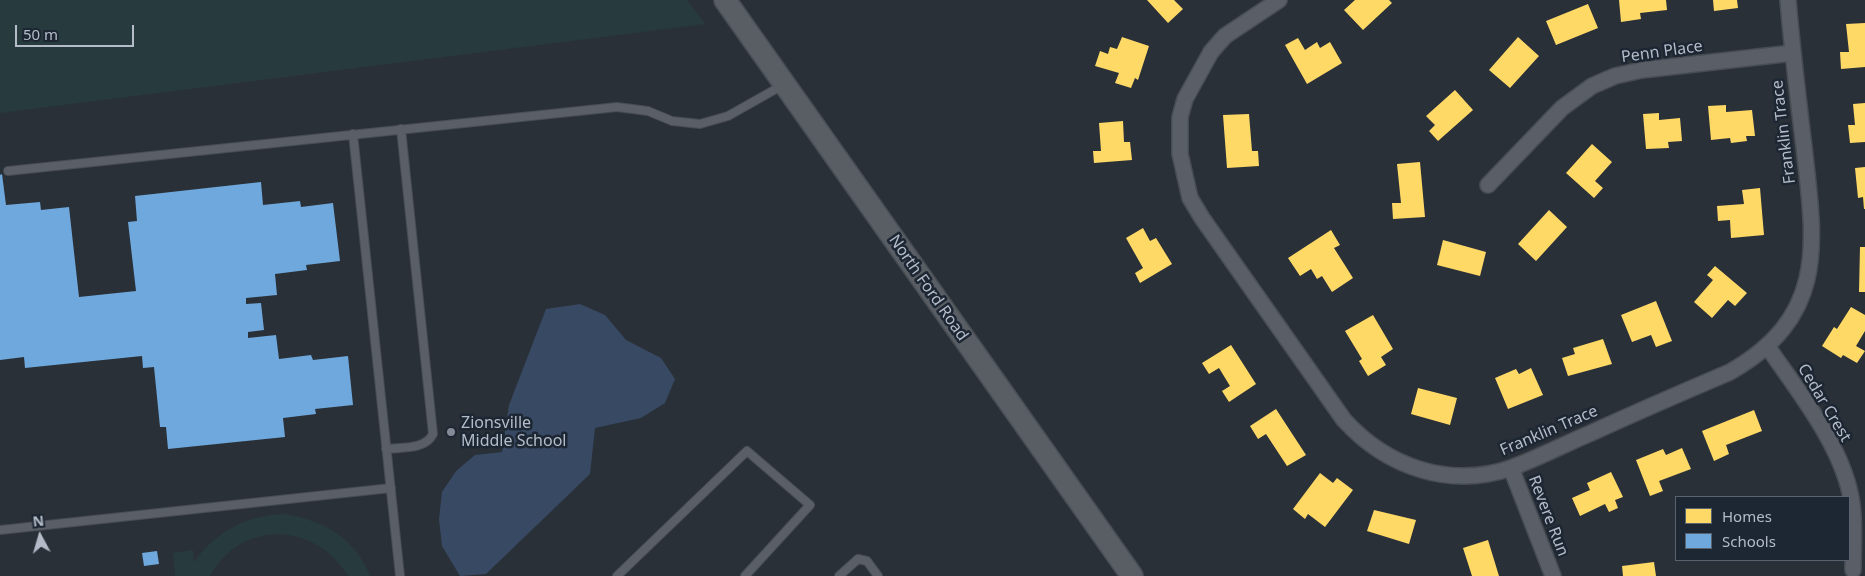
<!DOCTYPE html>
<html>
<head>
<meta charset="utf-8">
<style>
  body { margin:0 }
  #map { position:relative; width:1865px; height:576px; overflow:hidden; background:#2a3038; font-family:"Noto Sans",sans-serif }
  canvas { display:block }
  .legend { position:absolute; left:1675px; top:496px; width:175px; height:65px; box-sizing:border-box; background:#1d2633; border:1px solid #59626f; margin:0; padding:6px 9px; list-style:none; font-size:15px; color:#b4bcc9 }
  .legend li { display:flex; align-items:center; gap:10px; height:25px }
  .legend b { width:25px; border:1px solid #59626f }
  .north { position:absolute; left:15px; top:511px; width:50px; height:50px; -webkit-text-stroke:4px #1d2633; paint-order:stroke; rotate:354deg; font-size:14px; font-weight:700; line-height:20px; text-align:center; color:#b4bcc9 }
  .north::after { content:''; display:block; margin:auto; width:18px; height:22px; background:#b4bcc9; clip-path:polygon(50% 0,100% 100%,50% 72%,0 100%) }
  .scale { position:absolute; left:15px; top:25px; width:119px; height:22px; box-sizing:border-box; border:2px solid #b4bcc9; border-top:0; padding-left:6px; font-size:15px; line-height:18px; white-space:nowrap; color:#b4bcc9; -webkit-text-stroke:4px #1d2633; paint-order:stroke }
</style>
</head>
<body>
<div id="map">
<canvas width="1865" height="576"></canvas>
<ul class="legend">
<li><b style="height:14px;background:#ffd966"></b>Homes</li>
<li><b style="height:14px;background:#6fa8dc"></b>Schools</li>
</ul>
<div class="north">N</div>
<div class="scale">50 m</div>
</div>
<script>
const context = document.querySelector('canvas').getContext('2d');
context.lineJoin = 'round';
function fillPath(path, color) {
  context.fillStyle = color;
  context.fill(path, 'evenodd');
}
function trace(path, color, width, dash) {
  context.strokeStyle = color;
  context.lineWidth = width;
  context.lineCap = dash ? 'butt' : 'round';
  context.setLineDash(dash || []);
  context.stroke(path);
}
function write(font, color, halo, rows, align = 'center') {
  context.font = font + ' "Noto Sans",sans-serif';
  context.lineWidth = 5;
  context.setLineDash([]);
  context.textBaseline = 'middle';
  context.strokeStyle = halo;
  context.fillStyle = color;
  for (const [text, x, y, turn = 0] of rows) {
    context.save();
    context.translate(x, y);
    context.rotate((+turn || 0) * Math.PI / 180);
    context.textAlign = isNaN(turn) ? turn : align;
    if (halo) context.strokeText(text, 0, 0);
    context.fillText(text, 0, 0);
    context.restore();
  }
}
const green = new Path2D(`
  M0,0H687L705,24L0,113Z
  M283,514C321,519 356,538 370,576H348C315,522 242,519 210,576H175L173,553L193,550L194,562C217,531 245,516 283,514Z`);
const water = new Path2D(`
  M580,304L605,315L626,340L661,358L675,379L665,403L641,418L595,428L590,474L486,574L460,576L442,546L439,519L442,492L456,471L475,455L502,452L509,405L546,309Z`);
const homes = new Path2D(`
  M1147,0H1174L1183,9L1168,23Z
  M1355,0H1389L1392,3L1363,30L1344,10Z
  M1619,0H1666L1667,10L1640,13L1641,19L1621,22Z
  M1713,0H1737L1738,8L1714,11Z
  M1588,4L1598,28L1556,45L1546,21Z
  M1865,23V67L1841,69L1840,52H1849L1846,24Z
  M1122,37L1149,46L1138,80L1135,78L1131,88L1115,83L1119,73L1095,66L1100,51L1108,54L1110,47L1117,49Z
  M1518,37L1539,56L1510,88L1489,70Z
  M1298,38L1305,50L1317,42L1320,48L1330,42L1342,63L1307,84L1285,45Z
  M1455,90L1473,110L1438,141L1429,131L1435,125L1426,116Z
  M1865,103V142L1850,143L1848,125H1855L1853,104Z
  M1726,105V112L1752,110L1755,136H1746L1747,141L1731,143L1730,138L1711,140L1708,106Z
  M1659,113V120L1680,118L1682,141L1668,142L1669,148L1646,149L1643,114Z
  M1249,114L1252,151H1258L1259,166L1227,168L1223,115Z
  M1123,121L1124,142H1130L1132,160L1094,163L1093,151H1101L1099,123Z
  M1592,144L1612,162L1595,181L1603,188L1594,198L1566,173Z
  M1420,162L1425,217L1393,219L1392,203H1401L1397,164Z
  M1865,167V209H1864L1863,197L1858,198L1855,168Z
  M1760,188L1764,235L1731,238L1730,220L1718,221L1717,206L1744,204L1742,190Z
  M1549,210L1567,227L1536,261L1518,244Z
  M1143,228L1150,241L1156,238L1172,264L1140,283L1135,273L1143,268L1126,238Z
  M1331,230L1340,245L1334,248L1353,278L1332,292L1322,276L1317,279L1311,269L1300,276L1288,258Z
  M1443,240L1486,252L1480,276L1437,265Z
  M1860,247H1865V292H1859Z
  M1715,266L1747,293L1735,306L1728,300L1712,318L1694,302L1713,280L1707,275Z
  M1656,301L1672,341L1656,347L1651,335L1632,342L1621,315Z
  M1851,307L1865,315V331L1856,346L1865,351L1857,363L1843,355L1841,358L1822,346L1834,327L1837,329Z
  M1373,315L1393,349L1381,357L1386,365L1368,376L1359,361L1362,359L1345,331Z
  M1603,339L1612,364L1568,376L1562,358L1575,354L1573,348Z
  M1231,345L1256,384L1229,402L1222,391L1230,386L1219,368L1209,374L1202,363Z
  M1531,368L1543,395L1508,409L1495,378L1516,369L1519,374Z
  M1418,388L1457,398L1450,425L1411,414Z
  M1276,409L1306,455L1287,466L1266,434L1258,439L1250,426Z
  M1754,410L1762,431L1726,445L1729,454L1714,461L1702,431Z
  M1682,448L1691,469L1659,481L1663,491L1650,496L1636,460L1663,449L1666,455Z
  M1611,472L1623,497L1615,500L1618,508L1609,512L1605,504L1580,516L1572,498L1590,490L1587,483Z
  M1320,473L1333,483L1337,478L1353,490L1325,527L1308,514L1305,519L1293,509Z
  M1374,510L1416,520L1409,544L1367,531Z
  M1488,540L1499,576H1472L1463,548Z
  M1654,562L1656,576H1623L1622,566Z`);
const schools = new Path2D(`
  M2,174L6,205L40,202L41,210L69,207L79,297L136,291L128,222L137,221L135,196L261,182L263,205L300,201L301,207L333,203L340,261L306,265L307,270L275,274L277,295L246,298V304L261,303L264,330L248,332V338L276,335L279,359L311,355L313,360L348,356L353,405L315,409L316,414L283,418L285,437L168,449L166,427H160L154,367L143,368L142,356L25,368L24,357L0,360V175Z
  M157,551L159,564L144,566L142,553Z`);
const lane = new Path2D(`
  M353,134L400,576
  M8,171L617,107L648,111L672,121L700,124L728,116L783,85
  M386,449C402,447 425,450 433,434L401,129
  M0,530L391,488
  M617,576L747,451L810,505L745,576
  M839,576L858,559L867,561L878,576`);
const street = new Path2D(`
  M1279,0L1225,36L1211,52L1185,99L1180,117V154L1190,198L1202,218L1344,420C1387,467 1449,489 1511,468C1538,458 1565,444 1591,433C1637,412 1683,392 1730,372C1828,316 1815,244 1804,147C1798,98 1792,49 1788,0
  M1488,185L1562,108L1592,86L1615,76L1642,70L1793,53
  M1767,346C1798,391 1845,449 1852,504C1855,526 1853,548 1853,570
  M1511,468L1553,576`);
const secondary = new Path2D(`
  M725,0L1132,576`);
const markers = [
  [451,432,5,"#848b96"]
];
const streetNames = [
  ["Penn Place",1662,52,-8],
  ["Franklin Trace",1784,132,-97],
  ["North Ford Road",928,288,55],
  ["Cedar Crest",1824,403,59],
  ["Franklin Trace",1549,431,-23],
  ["Revere Run",1548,516,69]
];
const poiNames = [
  ["Zionsville",461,423],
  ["Middle School",461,441]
];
fillPath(green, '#273a3e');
fillPath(water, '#384963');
fillPath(homes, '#ffd966');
fillPath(schools, '#6fa8dc');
trace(lane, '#484c53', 10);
trace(street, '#484c53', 18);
trace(secondary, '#484c53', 24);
trace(lane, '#5a5e66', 8);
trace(street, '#5a5e66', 15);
trace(secondary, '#595d64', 21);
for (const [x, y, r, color] of markers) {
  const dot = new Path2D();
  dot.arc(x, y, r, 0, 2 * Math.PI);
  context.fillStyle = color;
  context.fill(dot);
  trace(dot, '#1d2633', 2);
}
write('16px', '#b4bcc9', '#1d2633', streetNames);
write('16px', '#b4bcc9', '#1d2633', poiNames, 'left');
</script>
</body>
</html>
